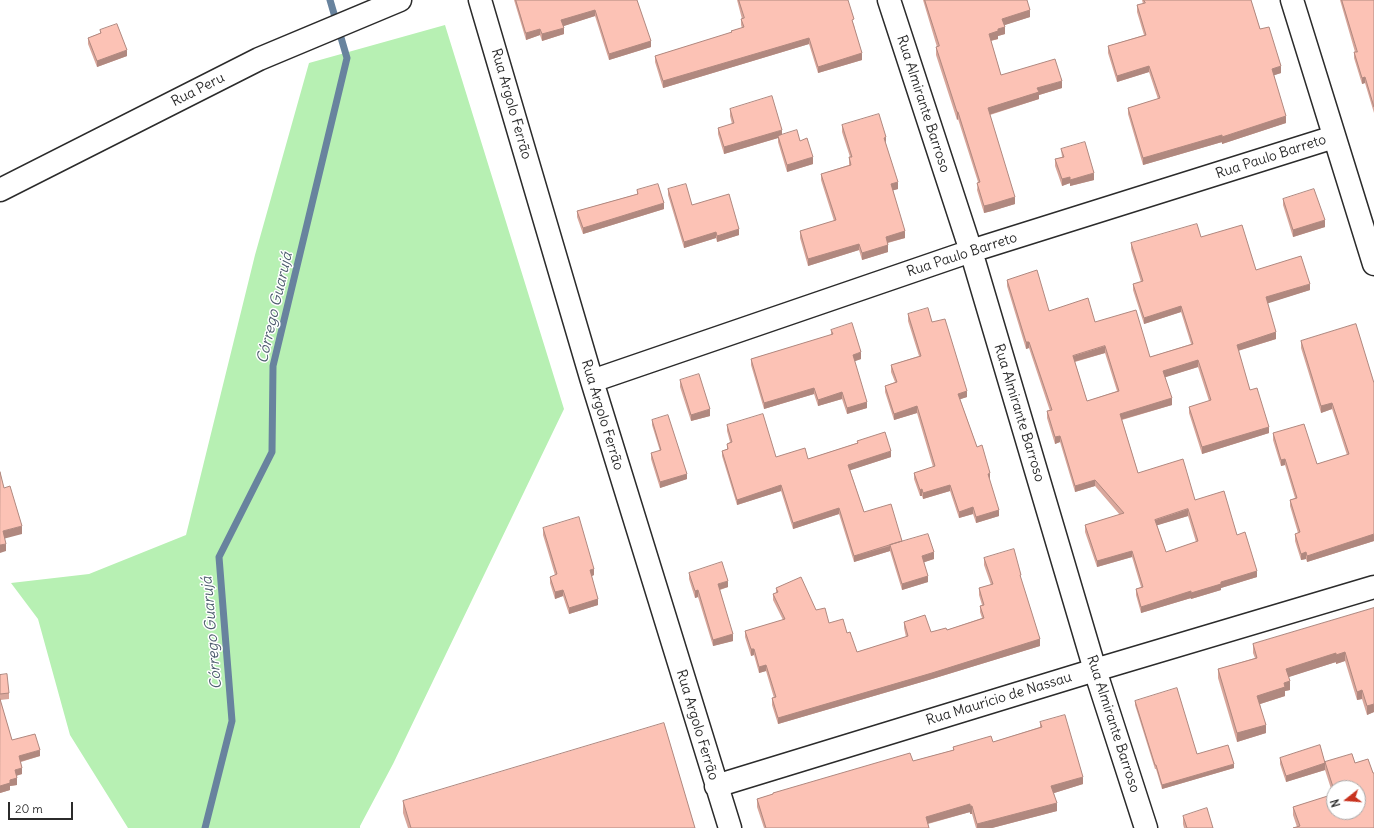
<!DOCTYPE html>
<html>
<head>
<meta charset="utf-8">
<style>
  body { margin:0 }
  #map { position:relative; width:1374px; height:828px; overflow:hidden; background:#fff; font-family:Delius,sans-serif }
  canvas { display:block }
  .north { position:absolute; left:1326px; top:780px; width:40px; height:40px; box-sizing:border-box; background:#fff; border:1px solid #aaa; border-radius:50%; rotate:253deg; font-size:11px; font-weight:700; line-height:16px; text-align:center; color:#2b2b2b }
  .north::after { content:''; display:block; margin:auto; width:14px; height:18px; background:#c8321e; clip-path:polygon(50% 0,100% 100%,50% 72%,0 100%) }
  .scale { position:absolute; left:8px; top:802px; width:65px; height:18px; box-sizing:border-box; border:2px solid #2b2b2b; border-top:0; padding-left:5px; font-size:12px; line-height:14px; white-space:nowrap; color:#2b2b2b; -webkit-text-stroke:3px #fff; paint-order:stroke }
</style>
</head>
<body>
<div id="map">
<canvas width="1374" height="828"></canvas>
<div class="north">N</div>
<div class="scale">20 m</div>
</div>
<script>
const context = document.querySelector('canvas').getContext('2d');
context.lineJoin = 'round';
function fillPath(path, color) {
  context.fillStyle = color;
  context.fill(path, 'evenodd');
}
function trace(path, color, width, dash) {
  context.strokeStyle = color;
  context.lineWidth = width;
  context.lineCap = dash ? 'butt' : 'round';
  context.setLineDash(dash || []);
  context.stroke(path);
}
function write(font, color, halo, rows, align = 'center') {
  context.font = font + ' Delius,sans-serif';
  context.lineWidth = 3;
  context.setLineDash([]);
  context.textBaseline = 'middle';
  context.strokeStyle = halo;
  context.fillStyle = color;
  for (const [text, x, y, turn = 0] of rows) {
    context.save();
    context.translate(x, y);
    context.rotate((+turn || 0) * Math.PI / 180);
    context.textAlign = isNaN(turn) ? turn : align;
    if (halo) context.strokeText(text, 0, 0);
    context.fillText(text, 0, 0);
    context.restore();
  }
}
const green = new Path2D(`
  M445,25L564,409L393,764L360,826V828H128L70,735L38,619L11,583L89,574L186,535L255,255L309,63Z`);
const stream = new Path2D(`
  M205,828L232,721L219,557L272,452L273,366L347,58L330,0`);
const minor = new Path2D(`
  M480,0L592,381L730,828
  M889,0L971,251L1095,670L1146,828
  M1292,0L1374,264
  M0,190L259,59L400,0
  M592,381L971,251L1334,137
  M716,786L1095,670L1374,587`);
const wall = new Path2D(`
  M514,0H637L651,47L609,60L595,16L563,26L564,34L542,41L540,35L526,40Z
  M737,0H843L854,25L862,60L818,73L809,44L663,88L655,62V56L731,33V31L742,28L741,25V19H742Z
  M923,0H1027L1030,17L1004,25L1005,34L998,36V39L991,41L1001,75L1062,88L1039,95V99L990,115L1015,204L992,211L984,213L977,190L978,182L958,119L957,120L936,55V47H937Z
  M1142,0H1251L1260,29L1281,73L1274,75L1286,123L1222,144V142L1143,165L1128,114V108L1158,99L1149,72L1117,82L1108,53V46L1144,35L1137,12V5L1143,4Z
  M1340,0H1374V113L1365,83L1362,84L1354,58V52H1355Z
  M100,30L127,56L97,67L88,44V38L100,33Z
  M730,109L782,135L800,141L813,164L787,172L778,142V138L724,154L718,134V128L732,124L730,116Z
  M842,125L886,144L898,189L893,190L905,238L888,243V252L862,260L859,250L808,266L800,238V231L834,221L821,180V174L849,165V157H850L842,132Z
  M1061,149L1094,180L1070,186V183L1062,186L1055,166V159L1062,157Z
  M668,189L692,205L739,235L717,242L716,238L684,248L668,195Z
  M637,190L664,209L583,234L577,217V211L637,194Z
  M1283,199L1325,227L1293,237L1283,205Z
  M1201,237L1256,270L1310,290L1267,303L1276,339L1238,351L1250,390L1269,433L1202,454L1189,413V407L1209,401L1198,367L1165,377L1172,405L1122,420L1138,473L1195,500L1237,535L1257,577L1221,588V590L1191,599V598L1141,613L1136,595V589L1141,587L1132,557L1097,567L1085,532V525L1120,515L1095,486L1075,492L1060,442L1055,444L1047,418V411H1050L1029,348L1026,349L1007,286V280L1049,311L1095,322L1150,357L1191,344L1181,312L1144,324L1133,290V284L1141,282L1131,249V243ZM1105,353L1117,391L1087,401L1075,362ZM1188,516L1196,542L1166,552L1157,525Z
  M908,314L932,322L967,397L960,399L977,447L990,479H989L999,516L976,523L973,514L959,518L950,491L923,499L922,496H920L914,479V473L933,467L917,413L894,420L885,392V386L895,382L891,372V365L919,356L908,321Z
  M1356,324L1374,541L1307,562L1306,559L1301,560L1295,541V534L1298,533L1290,506V500L1295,498L1285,465L1281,466L1273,440V433L1317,464L1347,455L1332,409L1321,413L1301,348V341Z
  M831,330L861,359L854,361L867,408L847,414L842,399L818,406L814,394L764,409L751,365V359L831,335Z
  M680,380L710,416L691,421L680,387Z
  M652,420L687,479L660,488L651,459V453L660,451L652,425Z
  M727,425L776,457L808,459L857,443V441L891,457L850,470L864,512L902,541L934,559L924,562L928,582L902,590L890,551L854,562L839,514L793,529L781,491L737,505L722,456V451L727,449V444L730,442L727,431Z
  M543,528L594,575L591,576L598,605L569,614L563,596L555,599L550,583V577L555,575L543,535Z
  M984,558L1021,580L1040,646L932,679L778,724L772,705V698H774L766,671L759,673L754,655L751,656L745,637V631L783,620L773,600V594L776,593V588L816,610L829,623L847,633L857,652L906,637L904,628V622L931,632L947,630L982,618L980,612V606L982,605L979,595V588L991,585L984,565Z
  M689,573L728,587L720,590L733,641L713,646L698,597L695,598L689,579Z
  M1374,608V712L1367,715L1362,699L1357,700L1345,661L1336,664V662L1288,677L1290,690L1285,691V696L1260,704L1266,733L1237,742L1218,678V669L1255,658L1253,653V644Z
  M0,675L9,693V699L0,700L12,740L40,756L21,762L22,774L16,776L17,785L10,786V790L0,793Z
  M1135,701L1197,754L1234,768L1162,789L1156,769H1155L1135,705Z
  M1040,722L1083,784L1054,793L1057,811L992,828H976L972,814H970V812L928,824L929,828H764L757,807V799L773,794V793L913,761L953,750V747L993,742L1040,727Z
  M1320,745L1325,763V762L1352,754L1355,763L1368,759L1373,773H1374V828H1293L1297,827L1293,815V807L1333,795L1325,770L1286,782L1280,764V758ZM1334,788H1358V812H1334Z
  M403,801L695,828H408L403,813Z
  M1183,816L1213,828H1184L1183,824Z`);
const shadedWall = new Path2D(`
  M595,10V16L561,27V20Z
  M1030,10V17L1002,26V19Z
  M1005,27V34L998,36V39L989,41V34L998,29Z
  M564,28V34L542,41V34Z
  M540,29V35L526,40V33Z
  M809,38V44L663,88V81Z
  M651,41V47L609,60V54Z
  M127,50V56L97,67V61Z
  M862,53V60L818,73V67Z
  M1149,66V72L1117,82V76Z
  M1281,66V73L1272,76V69Z
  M1365,77V83L1362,84V78Z
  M1062,81V88L1039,95V99L988,115V108L1037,88Z
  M957,112H958V119L957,120Z
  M1286,116V123L1222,144V137Z
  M782,130V136H778V138L724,154V147Z
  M1222,135V142L1143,165V158Z
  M886,137V144L884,138Z
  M813,157V164L787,172V165Z
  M1094,173V180L1070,186V180Z
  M1070,177V183L1062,186V179Z
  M898,182V189L891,191V184Z
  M1015,197V204L992,211L984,213V206Z
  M664,203V209L583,234V228Z
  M1325,220V227L1293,237V230Z
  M739,229V235L717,242V236Z
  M905,231V238L886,243V237Z
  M716,232V238L684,248V242Z
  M859,244V250L808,266V259Z
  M888,245V252L862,260V253Z
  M1310,284V290L1266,304V297Z
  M1181,306V312L1144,324V318Z
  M1276,332V339L1237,351V345Z
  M1026,342H1029V348L1026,349Z
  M1105,346V353L1073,362V356Z
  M861,352V359L853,362V355Z
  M1198,360V367L1163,378V371Z
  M814,388V394L764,409V403Z
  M967,391V397L958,400V394Z
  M842,392V399L818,406V400Z
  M1172,398V405L1120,420V414Z
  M867,402V408L847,414V408Z
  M1332,403V409L1321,413V406Z
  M917,406V413L894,420V414Z
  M710,409V416L691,421V415Z
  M1269,427V433L1202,454V447Z
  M1060,436V442L1055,444V437Z
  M891,451V457L848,471V465Z
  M1285,459V465L1281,466V460Z
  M990,473V479L988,480V474Z
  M687,474V479L660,488V482Z
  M1095,480V486L1075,492V486Z
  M781,485V491L737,505V500Z
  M950,485V491L923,499V493Z
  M922,489V496H920V490Z
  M973,507V514L959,518V512Z
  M839,508V514L793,529V523Z
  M1188,509V516L1155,526V520Z
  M999,510V516L976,523V517Z
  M22,526V534L3,539V531Z
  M1374,534V541L1307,562V556Z
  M6,544V551L0,553V545Z
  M890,546V551L854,562V556Z
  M1132,551V557L1097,567V561Z
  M934,552V559L922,563V556Z
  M1306,552V559L1301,560V554Z
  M594,569V575L590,577V570Z
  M1257,571V577L1221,588V590L1191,599V593L1221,582Z
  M928,576V582L902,590V584Z
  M728,581V587L718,590V584Z
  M563,590V596L555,599V592Z
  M698,590V597L695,598V591Z
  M1191,591V598L1141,613V607Z
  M598,599V605L569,614V608Z
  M733,634V641L713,646V640Z
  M1040,639V646L932,679L778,724V718Z
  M751,649H754V655L751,656Z
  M1345,652V661L1336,664V655Z
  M1336,653V662L1286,678V669Z
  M766,665V671L759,673V667Z
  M1290,681V690L1285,691V696L1257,705V696L1284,683Z
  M1362,690V699L1357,700V692Z
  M1374,704V712L1367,715V706Z
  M1266,725V733L1237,742V733Z
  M40,750V756L19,762V756Z
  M1325,763V770L1286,782V776Z
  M1234,764V768L1162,789V785Z
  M22,768V774L15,776V770Z
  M1083,777V784L1051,794V786Z
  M17,778V785L10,786V790L0,793V786L10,780Z
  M1057,803V811L992,828H977V824Z
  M970,804V812L926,824V817Z
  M970,806H972V814H970Z`);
const building = new Path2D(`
  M516,0H637L651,41L609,54L595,10L561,20L564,28L542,34L540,29L526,33Z
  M739,0H848L854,19L852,20L862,53L818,67L809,38L663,81L655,56L732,32L731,31L744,27L741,19L744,18Z
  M925,0H1027L1030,10L1002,19L1005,27L998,29V31L989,34L1001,75L1055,59L1062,81L1037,88L1039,92L988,108L1015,197L992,204L984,206L977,183L980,182L958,112H957L936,47L939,46Z
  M1144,0H1251L1260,29L1269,27L1281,66L1272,69L1286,116L1222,137V135L1143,158L1128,108L1160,98L1149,66L1117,76L1108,46L1146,35L1137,5L1145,3Z
  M1342,0H1374V107L1365,77L1362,78L1354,52H1357Z
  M117,24L127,50L97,61L88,38L101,33L100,30Z
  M772,96L782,130L724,147L718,128L734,123L730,109Z
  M879,114L886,137L884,138L898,182L891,184L905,231L886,237L888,245L862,253L859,244L808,259L800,231L836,220L821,174L851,165L849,157H852L842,125Z
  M797,130L800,141L807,138L813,157L787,165L778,136Z
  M1085,142L1094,173L1070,180V177L1062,179L1055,159L1064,157L1061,149Z
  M658,184L664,203L583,228L577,211L638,194L637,190Z
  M686,184L692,205L729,194L739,229L717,236L716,232L684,242L668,189Z
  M1314,189L1325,220L1293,230L1283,199Z
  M1197,224L1201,237L1242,225L1256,270L1301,256L1310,284L1266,297L1276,332L1237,345L1250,390L1257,388L1269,427L1202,447L1189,407L1211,400L1198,360L1163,371L1172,398L1120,414L1138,473L1183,459L1195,500L1224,491L1237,535L1245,532L1257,571L1221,582V584L1191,593V591L1141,607L1136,589L1143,587L1132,551L1097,561L1085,525L1124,513L1095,480L1075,486L1060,436L1055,437L1047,411L1052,410L1029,342H1026L1007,280L1037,270L1049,311L1088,298L1095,322L1136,310L1150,357L1193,344L1181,306L1144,318L1133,284L1143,281L1131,243ZM1105,346L1119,391L1087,401L1073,356ZM1188,509L1198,541L1166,552L1155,520Z
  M928,308L932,322L945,319L967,391L958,394L977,447L982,445L990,473L988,474L999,510L976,517L973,507L959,512L950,485L923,493L922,489L920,490L914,473L935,466L917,406L894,414L885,386L897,382L891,365L921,356L908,314Z
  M852,323L861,352L853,355L867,402L847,408L842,392L818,400L814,388L764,403L751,359L833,334L831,330Z
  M1356,324L1374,383V534L1307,556L1306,552L1301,554L1295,534L1300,532L1290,500L1297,498L1285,459L1281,460L1273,433L1304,424L1317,464L1349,454L1332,403L1321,406L1301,341Z
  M699,374L710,409L691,415L680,380Z
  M763,414L776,457L805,448L808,459L858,443L857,441L885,432L891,451L848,465L864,512L891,504L902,541L854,556L839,508L793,523L781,485L737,500L722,451L728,449L727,444L732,442L727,425Z
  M668,415L687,474L660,482L651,453L661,450L652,420Z
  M0,472L4,488L10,486L22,526L3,531L6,544L0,545Z
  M579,517L594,569L590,570L598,599L569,608L563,590L555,592L550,577L557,574L543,528Z
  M928,534L934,552L922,556L928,576L902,584L890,545Z
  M1014,549L1021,575H1020L1040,639L932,673L778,718L772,698L776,697L766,665L759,667L754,649H751L745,631L785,619L773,594L778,592L776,588L801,577L816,610L825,608L829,623L843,619L847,633L850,632L857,652L908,636L904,622L925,615L931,632L946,628L947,630L984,618L980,606L984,605L979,588L993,584L984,558Z
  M722,562L728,581L718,584L733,634L713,640L698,590L695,591L689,573Z
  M1374,608V704L1367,706L1362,690L1357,692L1345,652L1336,655V653L1286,669L1290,681L1284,683L1285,687L1257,696L1266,725L1237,733L1218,669L1257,658L1253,644Z
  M7,674L9,693L0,694V675Z
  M1177,688L1197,754L1228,745L1234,764L1162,785L1156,765H1155L1135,701Z
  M0,699L12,740L35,734L40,750L19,756L22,768L15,770L17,778L10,780V783L0,786Z
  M1065,715L1083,777L1051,786L1057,803L977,824L972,806H970V804L926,817L929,828H766L757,799L773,794V793L910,753L913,761L954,750L953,747L991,736L993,742L1042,727L1040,722Z
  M664,723L695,828H411L403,801Z
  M1320,745L1325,763L1286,776L1280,758Z
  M1352,754L1355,763L1368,759L1373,773H1374V828H1293L1300,826L1293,807L1334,794V812H1358V788H1334V790L1325,762Z
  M1207,808L1213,828H1187L1183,816Z`);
const streetNames = [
  ["Rua Peru",198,90,-27],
  ["Rua Argolo Ferrão",511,104,74],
  ["Rua Almirante Barroso",923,104,72],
  ["Rua Paulo Barreto",1271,157,-18],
  ["Rua Paulo Barreto",962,255,-18],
  ["Rua Almirante Barroso",1019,413,73],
  ["Rua Argolo Ferrão",602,415,73],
  ["Rua Maurício de Nassau",999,699,-17],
  ["Rua Almirante Barroso",1113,724,72],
  ["Rua Argolo Ferrão",697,725,73]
];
const waterNames = [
  ["Córrego Guarujá",275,308,-77],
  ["Córrego Guarujá",212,633,-95]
];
fillPath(green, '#b7f0b3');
trace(stream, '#68839e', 7);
trace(minor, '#2b2b2b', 25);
trace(minor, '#fff', 22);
fillPath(wall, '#d9a79c');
fillPath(shadedWall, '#b0887f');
fillPath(building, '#fcc2b5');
trace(building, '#b0887f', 1);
write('14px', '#2b2b2b', '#fff', streetNames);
write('italic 15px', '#4e5e6e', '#fff', waterNames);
</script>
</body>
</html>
